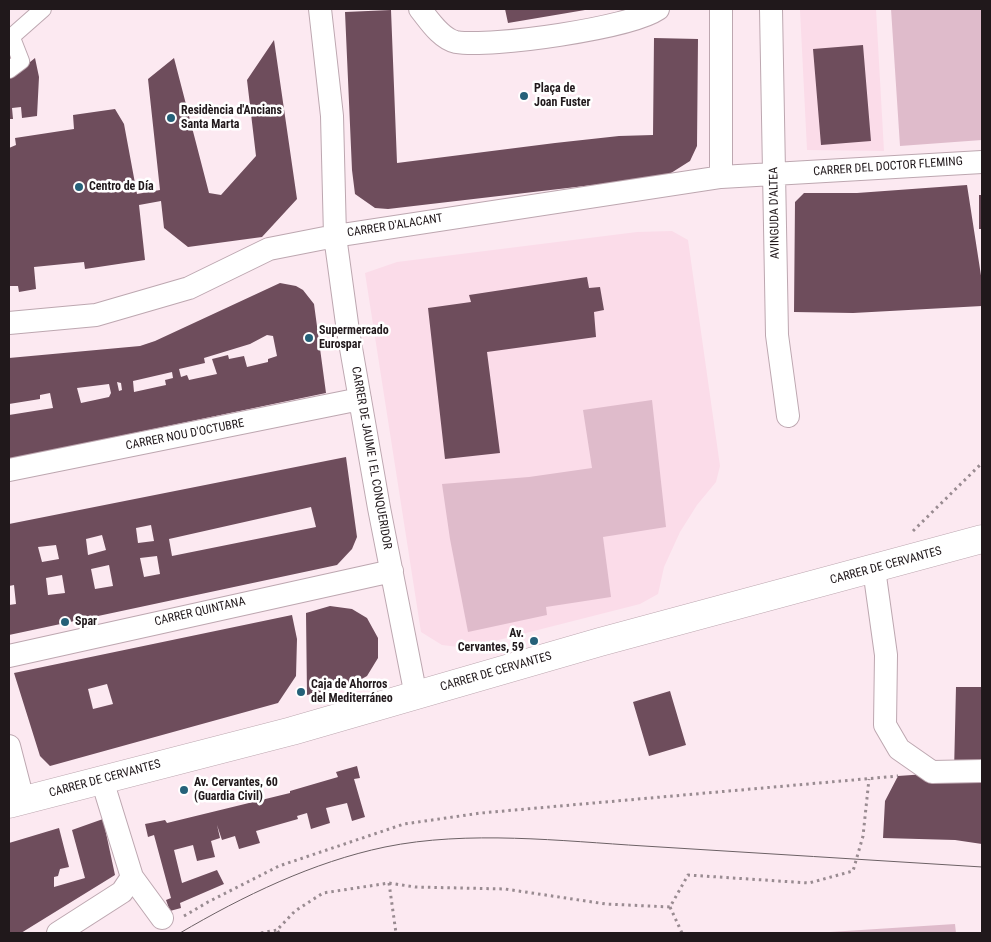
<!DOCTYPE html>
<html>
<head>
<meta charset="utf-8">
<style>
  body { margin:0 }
  #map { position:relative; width:991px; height:942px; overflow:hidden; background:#fce9f1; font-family:"Roboto Condensed",sans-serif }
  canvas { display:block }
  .frame { position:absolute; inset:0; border:10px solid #20181b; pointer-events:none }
</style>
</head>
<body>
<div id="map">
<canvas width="991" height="942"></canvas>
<div class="frame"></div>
</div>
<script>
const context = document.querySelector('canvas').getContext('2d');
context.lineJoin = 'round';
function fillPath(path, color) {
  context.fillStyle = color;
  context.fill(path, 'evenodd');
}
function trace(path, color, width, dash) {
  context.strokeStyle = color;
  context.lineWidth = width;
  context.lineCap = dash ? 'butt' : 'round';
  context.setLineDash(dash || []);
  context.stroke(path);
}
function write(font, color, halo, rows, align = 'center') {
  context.font = font + ' "Roboto Condensed",sans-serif';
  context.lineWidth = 5;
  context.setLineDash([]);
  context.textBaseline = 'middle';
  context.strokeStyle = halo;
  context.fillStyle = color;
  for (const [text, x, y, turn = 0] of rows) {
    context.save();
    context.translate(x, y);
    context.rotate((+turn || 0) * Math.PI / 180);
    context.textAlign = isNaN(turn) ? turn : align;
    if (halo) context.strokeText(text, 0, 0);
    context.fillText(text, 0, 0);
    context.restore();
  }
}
const built = new Path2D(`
  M876,9L884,151L807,150L800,10Z
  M672,231L688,240L720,466L716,482L697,505L680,532L664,567L658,594L640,604L467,648L442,645L421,632L365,273L397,262L637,232Z`);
const green = new Path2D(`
  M891,9H982V140L900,146Z
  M652,400L666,527L603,537L611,597L546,607L547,615L468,632L450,539L442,484L529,477L592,468L583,410Z
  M955,924L956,933H814Z`);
const building = new Path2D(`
  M505,9H585V10L508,23Z
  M391,10L397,163L555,143L619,136L653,135L654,38L698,39L697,146L690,161L671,173L653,178L388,209L375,208L355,194L352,170L345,12Z
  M274,40L297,199L262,237L188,247L164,228L161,201L139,205L145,260L85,269L84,262L34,267L36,289L19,292L18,286H9V148L16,145L15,138L74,129L73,115L115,109L124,124L137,194L160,190L148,79L174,58L209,193L221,195L256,156L247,80Z
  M863,45L871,141L821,145L813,49Z
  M35,58L39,77L37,116L22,118L21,107L12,108L13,119H9V79Z
  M967,185L982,282V306L853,313L794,312L795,202L804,193H857Z
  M979,195H982V229H979Z
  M587,277L589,288L600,287L604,310L594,312L596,337L487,352L500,453L445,459L428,308L471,302L469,295Z
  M280,283L296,286L303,290L314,304L326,393L9,459V415L53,408L50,393L40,395V399L9,404V358L140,346L155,341ZM267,335L273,336L277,356L268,359V362L247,367L244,356L229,359L228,355L212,359L217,374L189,380L187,375L181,377L179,369L205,363L204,358L250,344ZM172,372L173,378L165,380L166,385L134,392L133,381ZM117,382L121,383L122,390L119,391ZM109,384L111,393L109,397L81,403L77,388Z
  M346,457L357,537L352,549L337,565L9,635V605L16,604L14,585L9,586V524ZM311,507L316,527L172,556L169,539ZM151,525L154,541L138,543L136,528ZM102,535L106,550L88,555L86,539ZM56,545L59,559L42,562L38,547ZM157,556L160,574L144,577L140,558ZM109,565L113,586L95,589L91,569ZM62,575L65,593L48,595L46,578Z
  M330,606L352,609L367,618L378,638V658L367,676L349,686L307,695L306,613Z
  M292,615L297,639L296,676L278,703L50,766L40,756L14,673ZM107,684L113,704L93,709L88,689Z
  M956,687H982V844L955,840L883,838L885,801L898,776L954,772Z
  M670,691L686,745L649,756L633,702Z
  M357,766L360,778L354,779L365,817L352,821L347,803L326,808L330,823L311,829L307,813L297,816L298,819L256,831L260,843L239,849L235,836L222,840L217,825L220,838L211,841L215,857L197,861L193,845L174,850L182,883L217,870L224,884L180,903L181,908L170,911L166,900L171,898L154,835L148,837L145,824L165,820L167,823L290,793V791L338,777L336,772Z
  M103,819L115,875L21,933H9V843L59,828L69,867L60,869L58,876L54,877V887L85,878L72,830Z`);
const path = new Path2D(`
  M913,531L982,463
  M389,883L396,933
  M670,907L682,933
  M184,916L208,902L279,866L404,824L481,813L898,776
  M261,933L277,930
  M279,933L277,930L295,911L323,893L389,883L415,887L505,889L606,904L670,907L688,875L809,883L853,871L863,836L869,779`);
const pedestrian = new Path2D(`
  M9,39L43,9
  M9,70L21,61L12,38`);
const minor = new Path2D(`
  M320,9L332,116L335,236L348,331L379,508L416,696
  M420,9C429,20 441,39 456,42C491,48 630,28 658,9
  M771,9L777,335L788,416
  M721,177V9
  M9,323L96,315L189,288L269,249L335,236L721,177L982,162
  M9,470L360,399
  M874,569L886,655L885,725L899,749L932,772L982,771
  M9,656L392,571
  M9,746L23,800
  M132,877L162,918
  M58,933L122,892L132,877L102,780`);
const secondary = new Path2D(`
  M9,804L292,731L600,642L982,539`);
const tram = new Path2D(`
  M180,933C243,896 313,862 385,847C468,830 561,841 644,846C757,853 870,860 982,867`);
const markers = [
  [524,96,5,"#256179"],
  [171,118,5,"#256179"],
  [79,187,5,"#256179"],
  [309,338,5,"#256179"],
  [65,622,5,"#256179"],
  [534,641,5,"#256179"],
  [301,692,5,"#256179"],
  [184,790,5,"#256179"]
];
const poiNames = [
  ["Plaça de",534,89],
  ["Joan Fuster",534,103],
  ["Residència d'Ancians",181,111],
  ["Santa Marta",181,125],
  ["Centro de Día",89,187],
  ["Supermercado",319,331],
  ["Eurospar",319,345],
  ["Spar",75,622],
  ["Av.",524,634,"right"],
  ["Cervantes, 59",524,648,"right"],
  ["Caja de Ahorros",311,685],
  ["del Mediterráneo",311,699],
  ["Av. Cervantes, 60",194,783],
  ["(Guardia Civil)",194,797]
];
const streetNames = [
  ["CARRER DEL DOCTOR FLEMING",888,167,-4],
  ["AVINGUDA D'ALTEA",775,213,-91],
  ["CARRER D'ALACANT",395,226,-9],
  ["CARRER NOU D'OCTUBRE",185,435,-11],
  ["CARRER DE JAUME I EL CONQUERIDOR",371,458,80],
  ["CARRER DE CERVANTES",886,566,-15],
  ["CARRER QUINTANA",200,612,-13],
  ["CARRER DE CERVANTES",496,672,-16],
  ["CARRER DE CERVANTES",105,779,-15]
];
fillPath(built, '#fbdce9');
fillPath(green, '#dfbbcb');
fillPath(building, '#6e4d5c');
trace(pedestrian, '#bda7b0', 18);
trace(minor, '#bda7b0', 24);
trace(secondary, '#bda7b0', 29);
trace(path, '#998b91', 3, [2.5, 4]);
trace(pedestrian, '#fff', 16);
trace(minor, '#fff', 22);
trace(secondary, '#fff', 28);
trace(tram, '#6c6165', 1);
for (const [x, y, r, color] of markers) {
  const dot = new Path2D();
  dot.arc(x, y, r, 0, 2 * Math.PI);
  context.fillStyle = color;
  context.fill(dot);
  trace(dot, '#fff', 2);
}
write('bold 12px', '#20181b', '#fff', poiNames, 'left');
write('12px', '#20181b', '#fff', streetNames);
</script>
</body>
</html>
